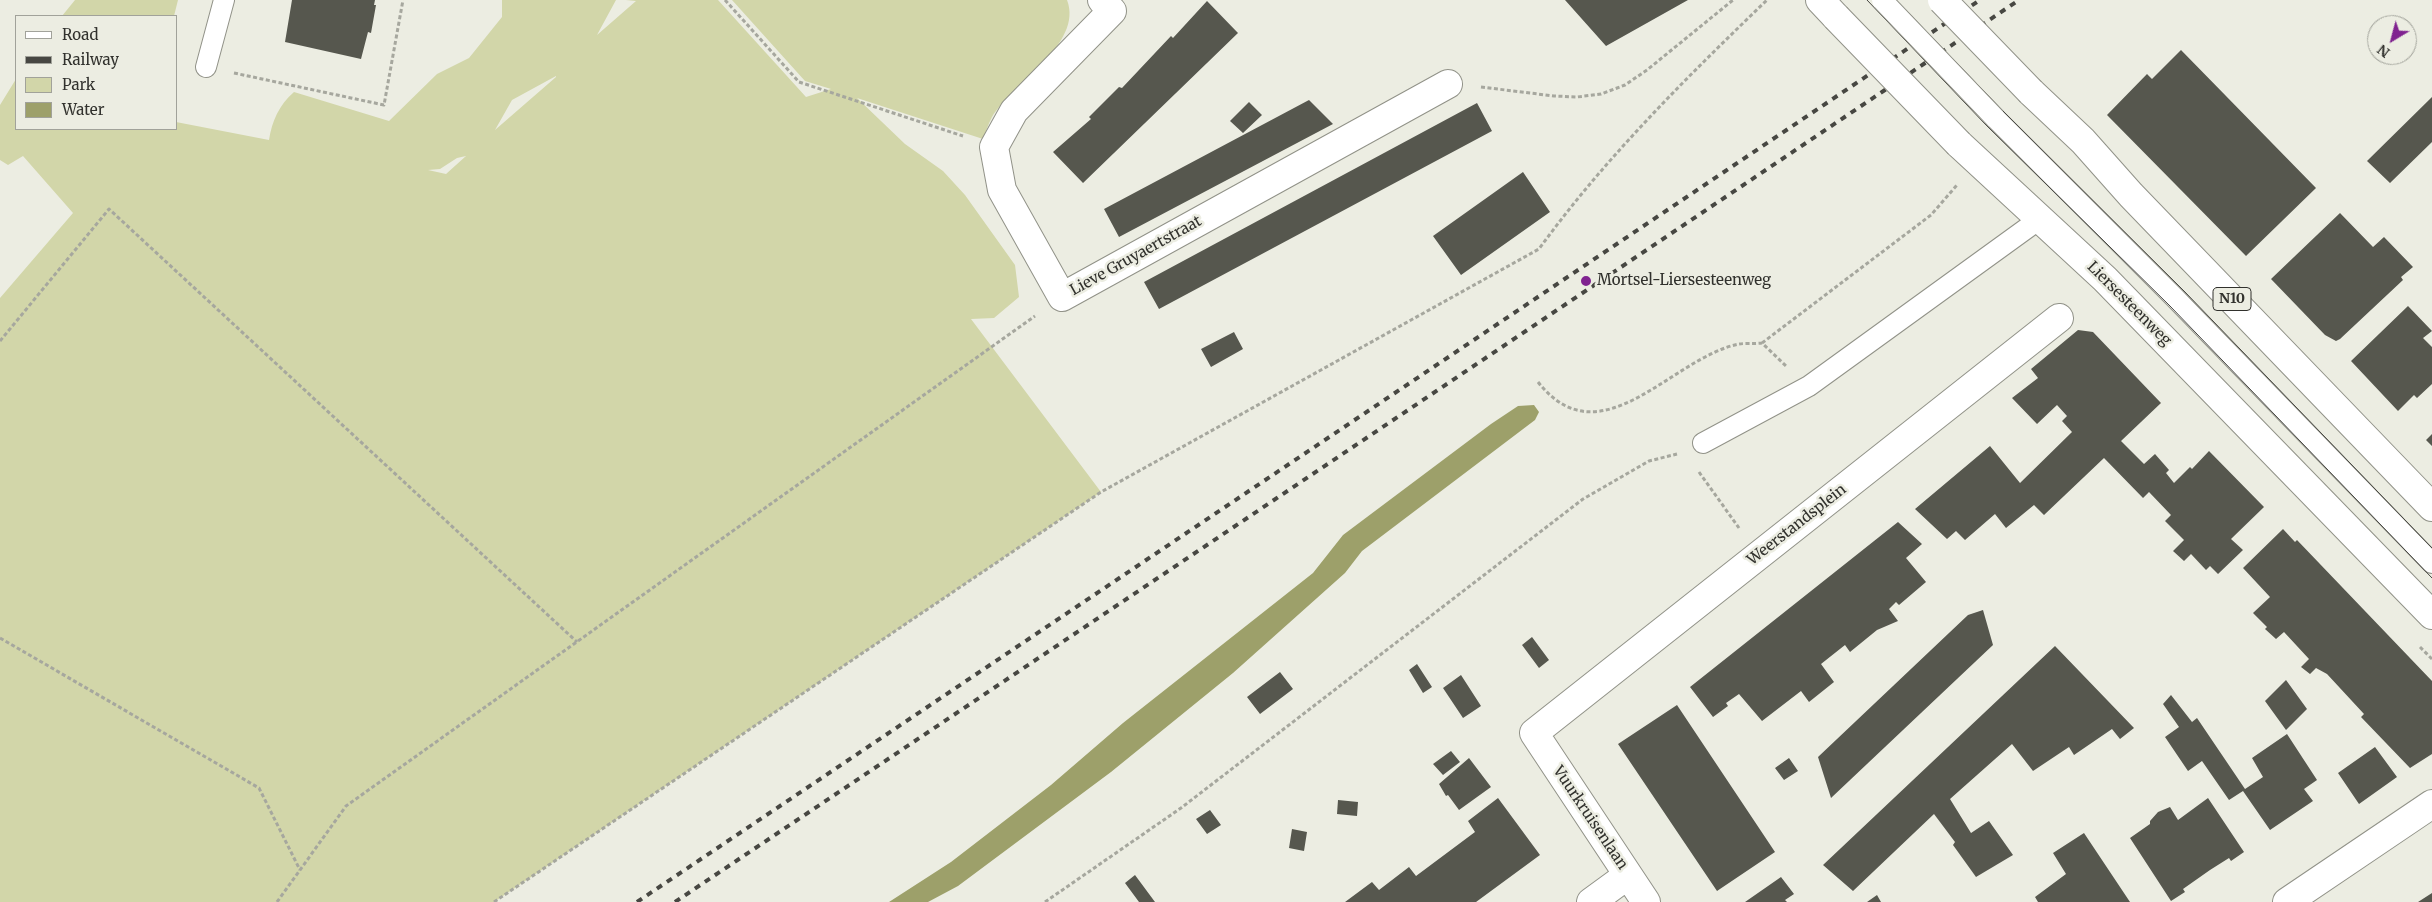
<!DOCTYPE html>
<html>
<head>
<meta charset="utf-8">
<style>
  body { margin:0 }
  #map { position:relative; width:2432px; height:902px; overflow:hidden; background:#ecede2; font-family:Merriweather,serif }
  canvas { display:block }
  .legend { position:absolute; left:15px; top:15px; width:162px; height:115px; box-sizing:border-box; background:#ecede2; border:1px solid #a1a29a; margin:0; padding:6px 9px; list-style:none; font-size:15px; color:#31312d }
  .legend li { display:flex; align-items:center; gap:10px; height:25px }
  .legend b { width:25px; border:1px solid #a1a29a }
  .north { position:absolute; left:2367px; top:15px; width:50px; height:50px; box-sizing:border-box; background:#ecede2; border:1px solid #a1a29a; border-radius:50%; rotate:217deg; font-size:14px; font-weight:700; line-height:20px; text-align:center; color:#31312d }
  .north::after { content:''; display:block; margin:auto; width:18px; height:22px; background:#802390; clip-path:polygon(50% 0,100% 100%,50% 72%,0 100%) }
</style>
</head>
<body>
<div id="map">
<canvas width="2432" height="902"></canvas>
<ul class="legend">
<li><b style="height:6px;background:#fff"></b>Road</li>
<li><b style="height:6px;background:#474742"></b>Railway</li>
<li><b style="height:14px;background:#d2d6a9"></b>Park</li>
<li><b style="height:14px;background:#9da06a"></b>Water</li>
</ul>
<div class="north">N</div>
</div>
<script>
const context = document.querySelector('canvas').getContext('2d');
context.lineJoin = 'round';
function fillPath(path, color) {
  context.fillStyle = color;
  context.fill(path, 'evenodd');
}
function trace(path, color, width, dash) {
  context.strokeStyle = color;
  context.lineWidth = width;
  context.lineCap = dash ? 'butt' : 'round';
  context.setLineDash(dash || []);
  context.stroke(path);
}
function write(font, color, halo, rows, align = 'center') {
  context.font = font + ' Merriweather,serif';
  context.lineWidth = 5;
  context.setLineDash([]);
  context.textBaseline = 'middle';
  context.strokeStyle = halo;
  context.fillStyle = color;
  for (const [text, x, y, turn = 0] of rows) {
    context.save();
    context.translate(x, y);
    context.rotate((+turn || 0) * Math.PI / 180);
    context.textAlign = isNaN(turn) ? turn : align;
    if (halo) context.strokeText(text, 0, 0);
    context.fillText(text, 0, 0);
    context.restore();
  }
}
const green = new Path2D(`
  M75,0H178L174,16H62Z
  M502,0H616L597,35L636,1L626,0H718L806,97L831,89L805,81L732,0H1067C1084,44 1011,85 992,117C988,124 986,132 983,139L857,98L905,144L943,171L965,195L1015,265L1019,297L994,318L971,319L1101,492L494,902H0V298L73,213L23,156L8,165L0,160V105L16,79V129H176V122L269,140C272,121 279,105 294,92L389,121L437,74L469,58L502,17ZM556,76V77L495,130L512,100ZM466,156L446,174L428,170L440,169L457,158Z`);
const water = new Path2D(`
  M1534,405L1539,412L1535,420L1362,551L1345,573L1233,673L1111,772L958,886L928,902H889L951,862L1051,785L1123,723L1313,573L1343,535L1491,424L1518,406Z`);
const building = new Path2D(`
  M292,0H375L374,5H376L371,33L368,32L361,59L285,42Z
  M1565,0H1688L1606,46Z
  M1207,1L1238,33L1083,183L1053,152L1091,119L1089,117L1119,87L1122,88L1171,36L1173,38Z
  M2181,50L2316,188L2246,256L2107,115L2147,74L2152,79Z
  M2432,97V142L2390,183L2367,161Z
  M1309,100L1333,124L1119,237L1104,209Z
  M1249,102L1262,115L1243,133L1230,121Z
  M1477,103L1492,131L1159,309L1144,282Z
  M1523,172L1550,212L1461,275L1433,236Z
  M2340,213L2373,247L2384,237L2413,267L2401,277L2403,280L2340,339L2336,341L2325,335L2271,279Z
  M2408,306L2432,331L2423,338L2432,347V384L2417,398L2414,395L2398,411L2351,361Z
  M2078,330L2093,332L2161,403L2121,441L2144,464L2155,454L2169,470L2166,473L2174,483L2190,467L2192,469L2209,451L2264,507L2231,539L2243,550L2218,574L2210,566L2206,570L2191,554L2184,561L2173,551L2184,540L2165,521L2171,515L2149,492L2143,498L2104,458L2044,515L2034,505L2006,528L1995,514L1965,540L1956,531L1947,539L1915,509L1990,446L2020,483L2072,432L2062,421L2067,416L2057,405L2037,424L2012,398L2038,378L2031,369Z
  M1234,332L1243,349L1211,367L1201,349Z
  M2432,434V446L2426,440Z
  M1898,522L1922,544L1906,558L1926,582L1899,605L1896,602L1889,609L1898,621L1877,630L1850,652L1845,645L1821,664L1834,682L1809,702L1801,691L1762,721L1739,694L1726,703L1728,706L1713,717L1690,687Z
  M2283,529L2295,542L2297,540L2432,681V754L2410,768L2361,717L2364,714L2327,674L2316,668L2310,674L2301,667L2309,659L2284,632L2276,639L2265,629L2267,627L2253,613L2270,597L2243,568Z
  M1983,610L1993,645L1831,798L1818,757L1968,615Z
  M1532,637L1549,660L1539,668L1522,645Z
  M2055,646L2134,728L2120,739L2112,729L2074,755L2069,747L2033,771L2012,744L1950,799L1971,833L1989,821L2013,855L1976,877L1953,845L1955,842L1934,814L1853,891L1823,865Z
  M1417,664L1432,687L1423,693L1409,670Z
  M1280,672L1293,689L1260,714L1247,697Z
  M1461,675L1481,706L1463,718L1443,688Z
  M2286,680L2307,709L2286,730L2265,701Z
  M2171,695L2192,722L2197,718L2245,789L2263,777L2252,758L2287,734L2317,780L2304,789L2313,801L2270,830L2243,791L2229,800L2202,761L2188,771L2165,737L2179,727L2163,704Z
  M1677,705L1775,852L1717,891L1618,744Z
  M2375,747L2397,777L2359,804L2338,773Z
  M1451,751L1460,762L1443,775L1433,764Z
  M1469,758L1491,787L1459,810L1448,795L1446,796L1439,784Z
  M1789,758L1798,771L1784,780L1775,768Z
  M1498,798L1540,855L1476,902H1345L1372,882L1379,890L1409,867L1416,876L1475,832L1468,821Z
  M2208,798L2244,852L2231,861L2229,858L2210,870L2183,889L2185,892L2171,901L2130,838L2150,824V821L2158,812L2170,807L2178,820Z
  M1338,800L1358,802L1357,816L1337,814Z
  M1210,810L1221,825L1207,834L1196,819Z
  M1292,829L1307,832L1304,851L1289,848Z
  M2084,833L2130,902H2038L2035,897L2066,874L2053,853Z
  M1135,875L1155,902H1139L1125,883Z
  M1781,877L1794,894L1785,900L1787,902H1745Z
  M2432,893V902H2418Z
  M1877,895L1881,902H1867Z`);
const path = new Path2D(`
  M725,0L799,82L963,136
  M234,73L384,105L403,0
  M1481,87L1554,96L1577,97L1601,94L1625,85L1647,70L1733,0
  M0,341L109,209L577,642
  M1762,343L1931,215L1957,185
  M1538,382C1601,462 1672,357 1739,344C1746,343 1754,344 1762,343L1786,366
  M1699,472L1739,528
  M0,638L259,788L300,870
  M2420,647L2432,659
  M277,902L346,806L1035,316
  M494,902L1101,492L1539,249C1605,158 1686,78 1767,0
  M1045,902L1181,808L1583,499L1649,461L1677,454`);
const lane = new Path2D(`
  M206,67L224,0
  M1995,118L2175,298L2432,563
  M1703,443L1809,386L2041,218`);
const street = new Path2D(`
  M1102,0L1112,11L1014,111L994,147L1002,190L1062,297L1448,84
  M1591,902L1628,875
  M1646,902L1534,733L2059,318
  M2287,902L2432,804`);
const primary = new Path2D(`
  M1820,0L1836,17
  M2031,92L2083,141L2131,195L2432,507
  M1959,144L2105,279L2432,615`);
const tram = new Path2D(`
  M1867,0L1986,125L2170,306L2432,578
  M1896,0L2004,112L2185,292L2432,548`);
const rail = new Path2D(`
  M637,902L1980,0
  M675,902L2019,0`);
const laneBridge = new Path2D(`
  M1882,0L1995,118`);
const primaryBridge = new Path2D(`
  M1942,0L2031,92
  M1836,17L1959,144`);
const markers = [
  [1586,281,6,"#802390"]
];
const shields = [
  [2232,299,38]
];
const shieldNames = [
  ["N10",2232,299]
];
const streetNames = [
  ["Lieve Gruyaertstraat",1136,256,-29],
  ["Liersesteenweg",2129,304,45],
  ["Weerstandsplein",1797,525,-38],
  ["Vuurkruisenlaan",1590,818,56]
];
const poiNames = [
  ["Mortsel-Liersesteenweg",1597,281]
];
fillPath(green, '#d2d6a9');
fillPath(water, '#9da06a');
fillPath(building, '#56574e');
trace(lane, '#919288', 22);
trace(street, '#919288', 30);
trace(primary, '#919288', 30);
trace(path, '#a6a79e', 3, [4, 2.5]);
trace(lane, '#fff', 20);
trace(street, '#fff', 28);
trace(primary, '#fff', 28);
trace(tram, '#474742', 1);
trace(rail, '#474742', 4, [6, 6]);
trace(laneBridge, '#919288', 22, []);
trace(primaryBridge, '#919288', 30, []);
trace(laneBridge, '#fff', 20);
trace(primaryBridge, '#fff', 28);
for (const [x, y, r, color] of markers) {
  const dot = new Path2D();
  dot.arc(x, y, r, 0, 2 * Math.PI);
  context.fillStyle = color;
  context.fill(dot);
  trace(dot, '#ecede2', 2);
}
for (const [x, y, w] of shields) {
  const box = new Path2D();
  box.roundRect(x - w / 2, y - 11.5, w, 23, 4);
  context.fillStyle = '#ecede2';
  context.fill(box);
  trace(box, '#31312d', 1);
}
write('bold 14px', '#31312d', null, shieldNames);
write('15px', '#31312d', '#ecede2', streetNames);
write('15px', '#31312d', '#ecede2', poiNames, 'left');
</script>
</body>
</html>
